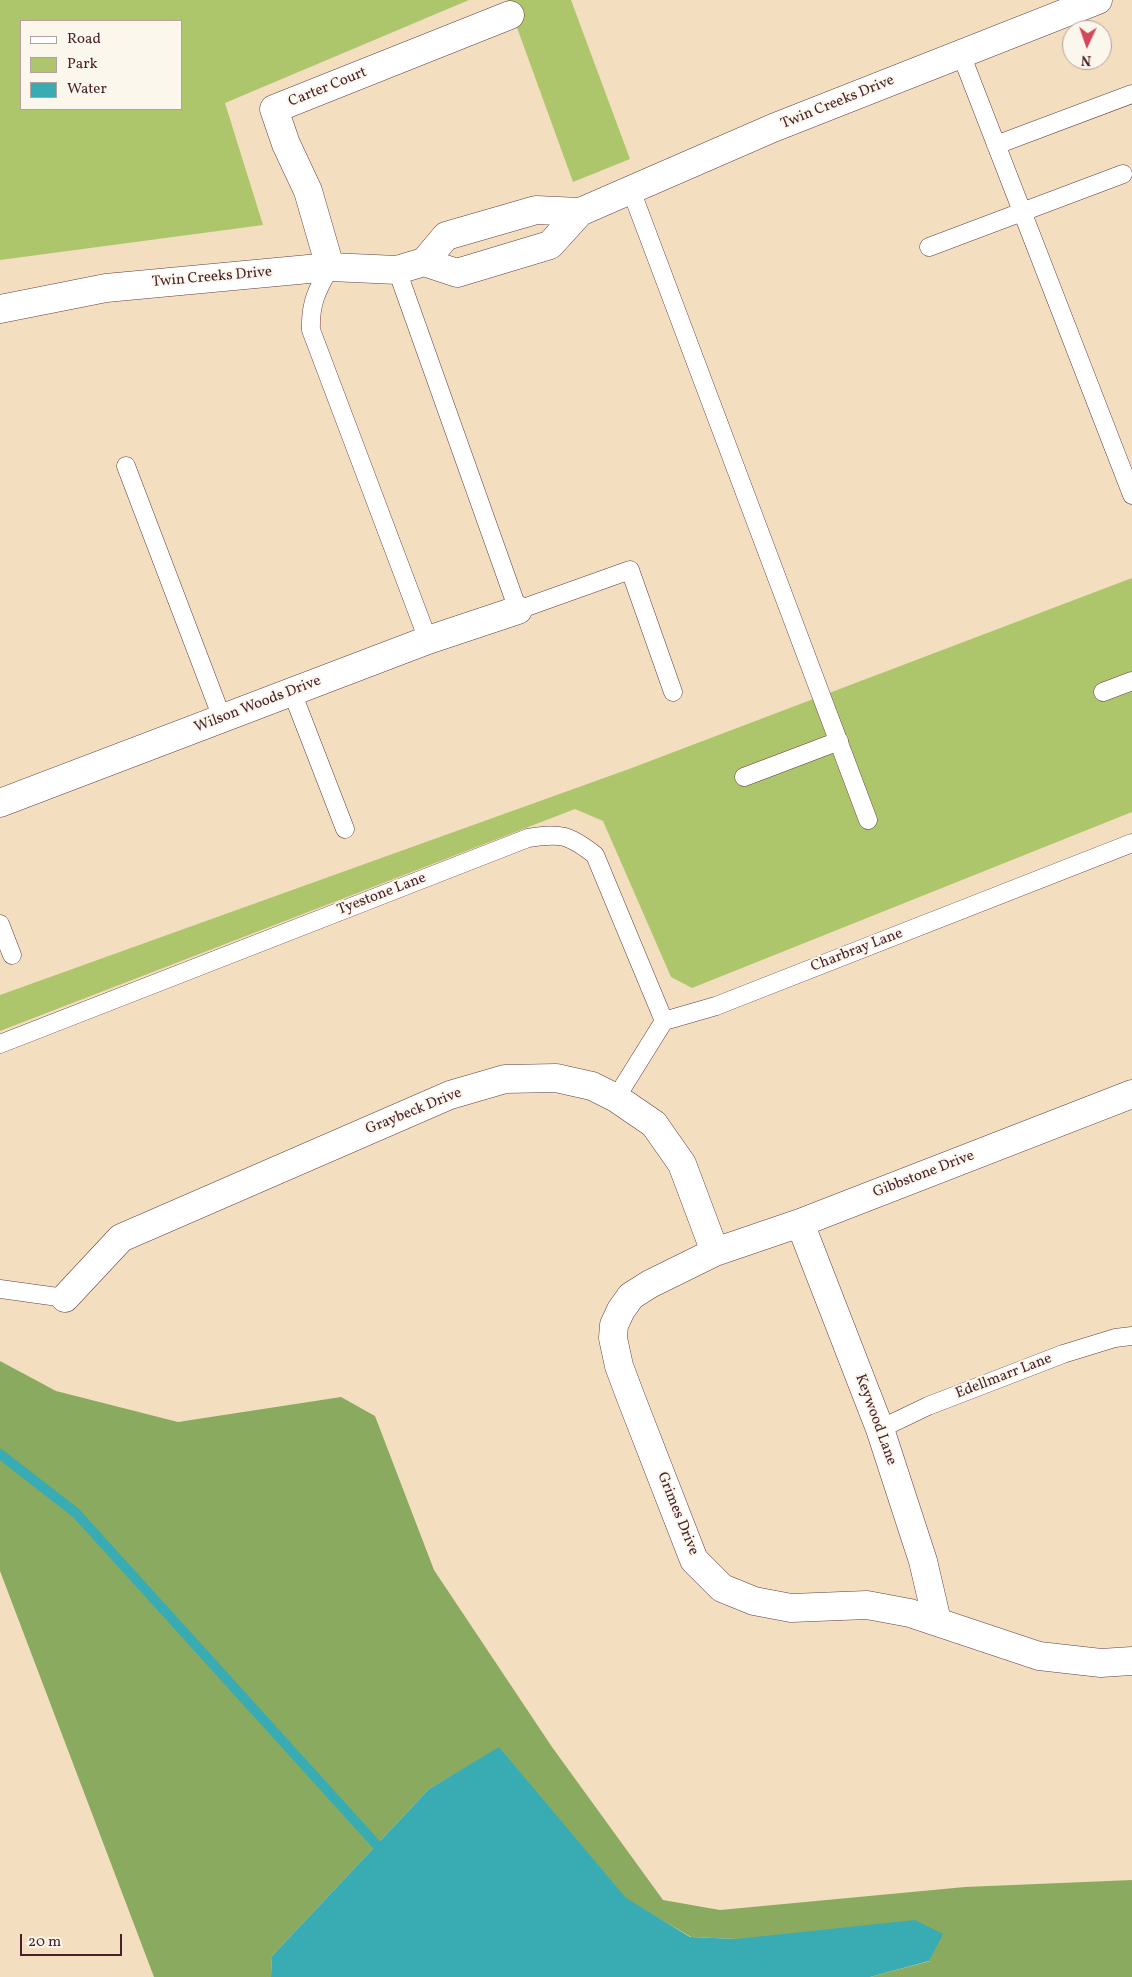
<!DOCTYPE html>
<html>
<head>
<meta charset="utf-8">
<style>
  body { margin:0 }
  #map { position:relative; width:1132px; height:1977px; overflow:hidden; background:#f4dec0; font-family:Vollkorn,serif }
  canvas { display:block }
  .legend { position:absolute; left:20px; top:20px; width:162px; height:90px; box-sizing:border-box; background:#fbf7ec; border:1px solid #b4a19f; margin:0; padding:6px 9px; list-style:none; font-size:15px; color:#4a1f2b }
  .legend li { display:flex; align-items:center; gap:10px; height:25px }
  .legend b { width:25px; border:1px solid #b4a19f }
  .north { position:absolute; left:1062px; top:20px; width:50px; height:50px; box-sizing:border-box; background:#fbf7ec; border:1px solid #b4a19f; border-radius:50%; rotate:183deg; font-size:14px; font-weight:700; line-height:20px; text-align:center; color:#4a1f2b }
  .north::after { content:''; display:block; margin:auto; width:18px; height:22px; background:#d1495b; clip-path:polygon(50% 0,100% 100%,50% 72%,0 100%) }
  .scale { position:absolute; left:20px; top:1934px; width:102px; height:22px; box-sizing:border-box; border:2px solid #4a1f2b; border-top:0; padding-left:6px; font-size:15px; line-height:18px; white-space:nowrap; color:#4a1f2b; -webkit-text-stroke:4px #fbf7ec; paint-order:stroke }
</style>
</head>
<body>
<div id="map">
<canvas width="1132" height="1977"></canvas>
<ul class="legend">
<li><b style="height:6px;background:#fff"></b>Road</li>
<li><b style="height:14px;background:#aec66b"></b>Park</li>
<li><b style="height:14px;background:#39abb3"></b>Water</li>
</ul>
<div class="north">N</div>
<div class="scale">20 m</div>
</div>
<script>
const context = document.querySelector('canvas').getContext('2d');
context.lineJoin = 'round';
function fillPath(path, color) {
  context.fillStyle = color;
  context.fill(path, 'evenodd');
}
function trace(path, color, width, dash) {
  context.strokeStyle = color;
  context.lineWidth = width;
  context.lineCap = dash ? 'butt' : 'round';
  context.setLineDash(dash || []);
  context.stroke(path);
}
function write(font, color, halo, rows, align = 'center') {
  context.font = font + ' Vollkorn,serif';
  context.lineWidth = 4;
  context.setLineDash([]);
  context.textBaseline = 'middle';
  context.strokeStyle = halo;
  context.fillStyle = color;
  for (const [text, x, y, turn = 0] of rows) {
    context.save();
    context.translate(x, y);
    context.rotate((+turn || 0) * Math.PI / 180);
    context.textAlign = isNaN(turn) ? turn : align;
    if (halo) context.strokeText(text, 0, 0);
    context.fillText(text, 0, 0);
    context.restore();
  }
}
const green = new Path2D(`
  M0,0H469L225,103L263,225L0,260ZM181,21V109H21V21Z
  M507,0H571L630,159L573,182Z
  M1132,578V812L692,988L671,977L603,821L575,809L0,1031V995L629,769Z`);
const forest = new Path2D(`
  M0,1361L56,1391L178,1422L341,1397L375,1416L434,1570L552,1747L663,1900L720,1910L965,1887L1132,1880V1977H870L930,1961L736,1939L691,1937L626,1899L499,1748L429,1789L272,1956L271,1977H154L0,1571Z`);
const water = new Path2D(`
  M499,1747L626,1898L690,1937L736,1939L915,1920L943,1934L929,1961L870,1977H271L272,1956L429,1789Z`);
const stream = new Path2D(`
  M0,1454L76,1513L385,1854`);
const lane = new Path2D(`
  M961,54L1132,495
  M996,145L1132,94
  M631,190L868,820
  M929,247L1123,174
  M330,267C317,290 310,303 311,330L428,640
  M397,270L518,610L630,570L673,692
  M126,466L222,718
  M292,692L345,829
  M1103,692L1132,681
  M744,777L839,741
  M0,924L12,955
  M0,1044L528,838C561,833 568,834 595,855L664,1021
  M616,1098L664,1021L716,1006L1132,843
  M0,1289L65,1298
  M880,1429L928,1406L1063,1354L1115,1338L1132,1336`);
const street = new Path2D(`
  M424,262L457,273L550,245L580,212L773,128L1098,0
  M330,267L308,191L286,144L274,109L510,15
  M0,309L106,288L330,267L397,270L424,262L446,236L536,210L580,212
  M0,803L428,640L518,610
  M1132,1094L800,1223L715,1252L650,1284L631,1296L621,1310L614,1325L613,1338L619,1366L631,1398L694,1560L722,1588L754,1601L791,1608L867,1605L910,1613L1039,1656L1101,1663L1132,1661
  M800,1223L880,1429L923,1561L937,1621
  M65,1298L121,1238L450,1095L505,1079L556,1078L592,1086L616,1098L654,1124L682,1164L715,1252`);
const streetNames = [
  ["Carter Court",328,88,-22],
  ["Twin Creeks Drive",838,103,-22],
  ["Twin Creeks Drive",212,278,-5],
  ["Wilson Woods Drive",258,705,-21],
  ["Tyestone Lane",382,895,-21],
  ["Charbray Lane",857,951,-21],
  ["Graybeck Drive",414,1112,-22],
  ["Gibbstone Drive",924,1175,-21],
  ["Edellmarr Lane",1004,1377,-21],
  ["Keywood Lane",875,1420,70],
  ["Grimes Drive",677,1514,68]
];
fillPath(green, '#aec66b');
fillPath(forest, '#8aab5f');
fillPath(water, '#39abb3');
trace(stream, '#39abb3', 10);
trace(lane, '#643c41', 19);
trace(street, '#643c41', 29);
trace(lane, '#fff', 18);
trace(street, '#fff', 28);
write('15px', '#4a1f2b', '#fbf7ec', streetNames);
</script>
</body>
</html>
